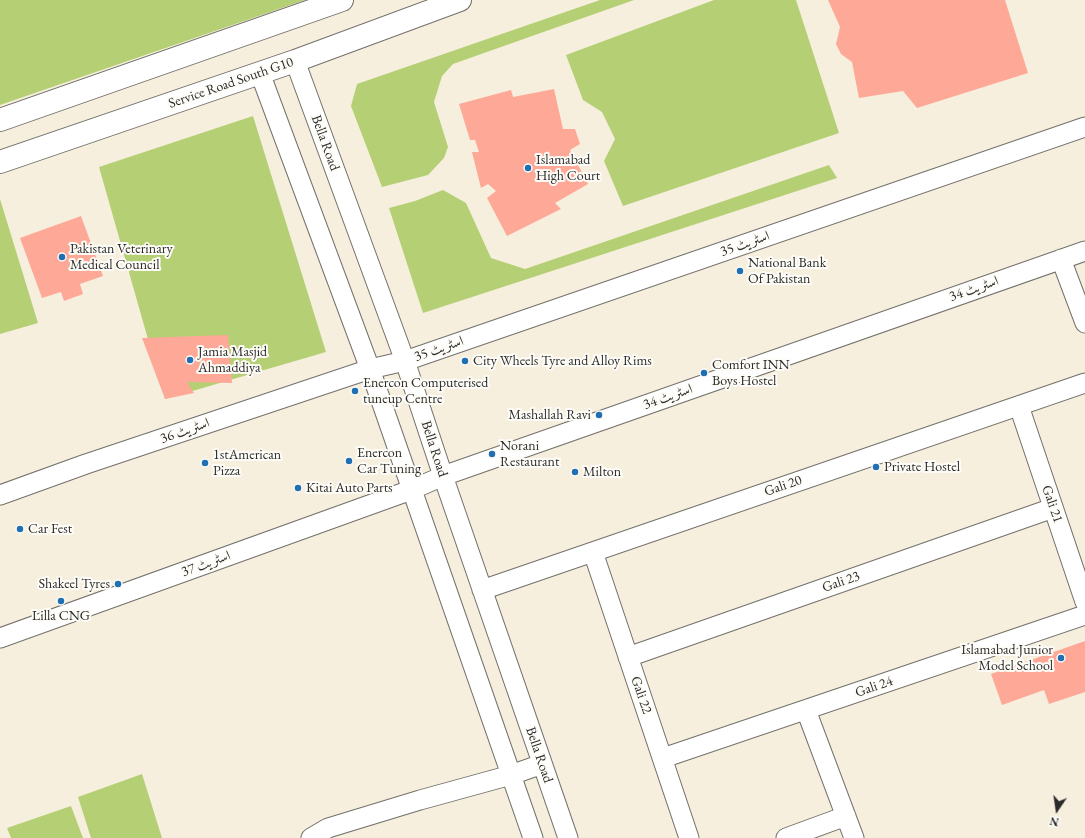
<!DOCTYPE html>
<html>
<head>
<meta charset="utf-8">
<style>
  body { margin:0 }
  #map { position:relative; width:1085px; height:838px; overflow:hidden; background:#f7efde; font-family:"EB Garamond",serif }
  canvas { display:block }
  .north { position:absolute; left:1037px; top:790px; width:40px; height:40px; -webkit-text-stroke:3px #fdfcf7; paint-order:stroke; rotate:193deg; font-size:11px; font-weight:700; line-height:16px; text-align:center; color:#2b2b2b }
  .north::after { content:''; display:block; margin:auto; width:14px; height:18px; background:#2b2b2b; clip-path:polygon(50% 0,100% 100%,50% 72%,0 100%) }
</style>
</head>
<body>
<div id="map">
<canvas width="1085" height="838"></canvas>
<div class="north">N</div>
</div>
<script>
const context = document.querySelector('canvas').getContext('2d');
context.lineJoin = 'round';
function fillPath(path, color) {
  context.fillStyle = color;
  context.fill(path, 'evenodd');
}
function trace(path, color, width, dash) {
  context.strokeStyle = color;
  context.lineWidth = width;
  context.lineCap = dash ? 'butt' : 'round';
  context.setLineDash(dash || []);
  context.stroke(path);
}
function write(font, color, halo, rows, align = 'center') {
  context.font = font + ' "EB Garamond",Amiri,serif';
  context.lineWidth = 4;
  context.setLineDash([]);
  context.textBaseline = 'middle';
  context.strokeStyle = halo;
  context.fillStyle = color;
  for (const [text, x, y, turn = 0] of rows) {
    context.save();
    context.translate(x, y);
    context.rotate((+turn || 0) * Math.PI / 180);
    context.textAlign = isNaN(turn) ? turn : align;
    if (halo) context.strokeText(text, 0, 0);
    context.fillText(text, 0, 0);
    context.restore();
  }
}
const green = new Path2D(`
  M0,0H305L0,105Z
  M600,0H634L453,64L442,76L434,102L448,147L444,158L428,175L382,187L351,106L357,84Z
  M714,0H796L839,133L623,206L604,161L615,139L602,112L583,100L566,55Z
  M253,116L326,352L165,399L99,167Z
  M829,165L837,178L423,313L389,208L415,201L443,190L466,203L491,258L525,269Z
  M0,199L38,323L0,334Z
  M142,774L162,838H91L78,797Z
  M71,806L83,838H11L7,828Z`);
const building = new Path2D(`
  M828,0H1005L1028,73L917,108L903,91L859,98L852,62L841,54L836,44L840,27Z
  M554,89L563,129H575L580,144L570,150L588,184L555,203L561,209L507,236L487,198L496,191L488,184L481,188L472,152H479L475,140H470L459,104L511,90L513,97Z
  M81,216L103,276L80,284L83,294L64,301L61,292L42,298L20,238Z
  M228,335L232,383L187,382L194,393L165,399L142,338Z
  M1085,641V692L1049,704L1044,690L1002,705L991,674Z`);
const minor = new Path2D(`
  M295,61L405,361L443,476L568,838
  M260,73L370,369L533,838
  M1061,259L1085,323
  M1019,406L1085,602
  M0,495L86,464L370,369L405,361L1085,127
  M593,552L689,838
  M482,590L1085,383
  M0,638L411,490L443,476L1085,251
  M628,657L1053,508
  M806,710L854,838
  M663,758L1085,615
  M311,838L328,828L420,800L511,775L542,764
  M786,838L846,816`);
const major = new Path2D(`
  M0,120L342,0
  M0,162L295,61L460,0`);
const markers = [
  [528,168,4,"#1f6fb2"],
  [62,257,4,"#1f6fb2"],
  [740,271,4,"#1f6fb2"],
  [190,360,4,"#1f6fb2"],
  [465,361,4,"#1f6fb2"],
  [704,373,4,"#1f6fb2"],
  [355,391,4,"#1f6fb2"],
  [599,415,4,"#1f6fb2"],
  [492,454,4,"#1f6fb2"],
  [349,461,4,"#1f6fb2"],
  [205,463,4,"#1f6fb2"],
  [876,467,4,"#1f6fb2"],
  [575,472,4,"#1f6fb2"],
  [298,488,4,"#1f6fb2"],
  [20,529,4,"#1f6fb2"],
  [118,584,4,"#1f6fb2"],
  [61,601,4,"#1f6fb2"],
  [1061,658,4,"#1f6fb2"]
];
const streetNames = [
  ["Service Road South G10",231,83,-19],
  ["Bella Road",325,143,70],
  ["اسٹریٹ 35",745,244,-19],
  ["اسٹریٹ 34",974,289,-19],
  ["اسٹریٹ 35",439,349,-19],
  ["اسٹریٹ 34",668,397,-19],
  ["اسٹریٹ 36",185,431,-19],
  ["Bella Road",434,449,72],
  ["Gali 20",783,486,-19],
  ["Gali 21",1052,504,71],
  ["اسٹریٹ 37",206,564,-20],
  ["Gali 23",841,582,-19],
  ["Gali 24",874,687,-19],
  ["Gali 22",641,695,71],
  ["Bella Road",539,755,71]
];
const poiNames = [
  ["Islamabad",536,160],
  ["High Court",536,176],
  ["Pakistan Veterinary",70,249],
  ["Medical Council",70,265],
  ["National Bank",748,263],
  ["Of Pakistan",748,279],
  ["Jamia Masjid",198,352],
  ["Ahmaddiya",198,368],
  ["City Wheels Tyre and Alloy Rims",473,361],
  ["Comfort INN",712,365],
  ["Boys Hostel",712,381],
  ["Enercon Computerised",363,383],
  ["tuneup Centre",363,399],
  ["Mashallah Ravi",591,415,"right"],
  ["Norani",500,446],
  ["Restaurant",500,462],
  ["Enercon",357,453],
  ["Car Tuning",357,469],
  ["1stAmerican",213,455],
  ["Pizza",213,471],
  ["Private Hostel",884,467],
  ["Milton",583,472],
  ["Kitai Auto Parts",306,488],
  ["Car Fest",28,529],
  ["Shakeel Tyres",110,584,"right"],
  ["Lilla CNG",61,616,"center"],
  ["Islamabad Junior",1053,650,"right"],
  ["Model School",1053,666,"right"]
];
fillPath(green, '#b5cf75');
fillPath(building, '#fea897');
trace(minor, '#72706a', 21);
trace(major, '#72706a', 24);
trace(minor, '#fff', 19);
trace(major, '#fff', 22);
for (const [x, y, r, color] of markers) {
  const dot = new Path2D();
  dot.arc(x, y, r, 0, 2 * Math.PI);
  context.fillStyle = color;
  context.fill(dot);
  trace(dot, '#fdfcf7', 1.5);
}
write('14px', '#2b2b2b', '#fdfcf7', streetNames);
write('14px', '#2b2b2b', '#fdfcf7', poiNames, 'left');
</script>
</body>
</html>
